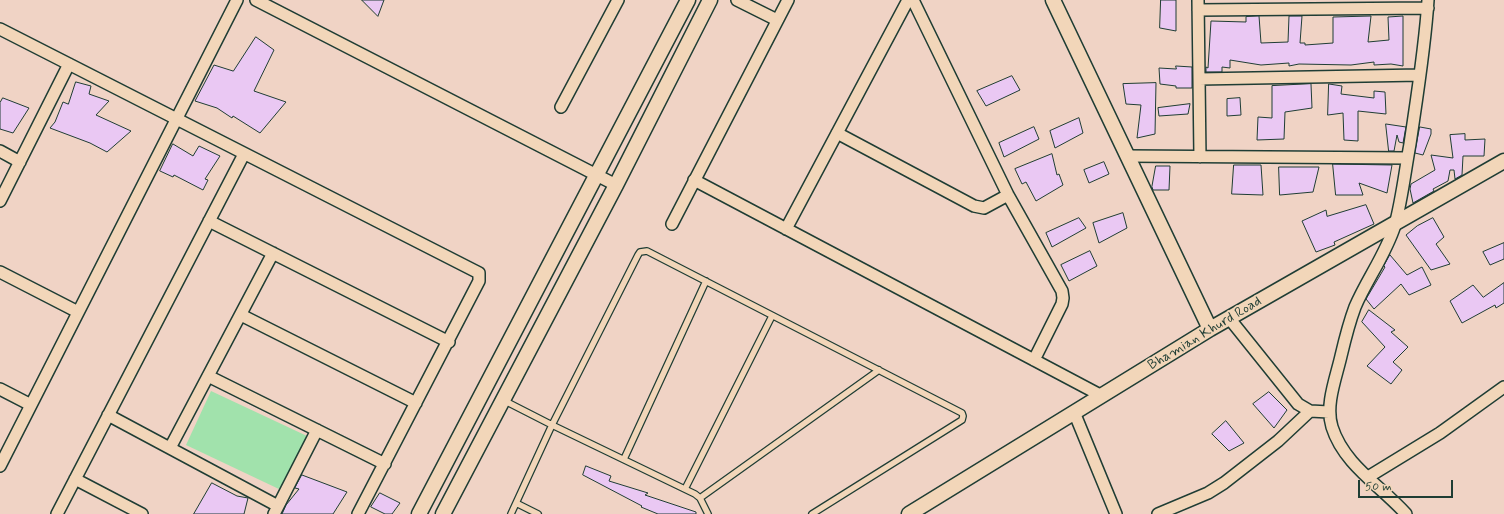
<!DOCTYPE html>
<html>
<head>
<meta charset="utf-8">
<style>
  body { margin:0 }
  #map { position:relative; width:1504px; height:514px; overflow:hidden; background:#f0d3c5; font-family:Mynerve,sans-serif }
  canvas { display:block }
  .scale { position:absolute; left:1358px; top:480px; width:95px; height:18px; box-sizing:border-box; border:2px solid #1f3d34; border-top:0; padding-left:5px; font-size:12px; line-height:14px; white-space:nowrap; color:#1f3d34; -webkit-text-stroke:3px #f2d6b9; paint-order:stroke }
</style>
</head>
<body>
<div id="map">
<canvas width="1504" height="514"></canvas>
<div class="scale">50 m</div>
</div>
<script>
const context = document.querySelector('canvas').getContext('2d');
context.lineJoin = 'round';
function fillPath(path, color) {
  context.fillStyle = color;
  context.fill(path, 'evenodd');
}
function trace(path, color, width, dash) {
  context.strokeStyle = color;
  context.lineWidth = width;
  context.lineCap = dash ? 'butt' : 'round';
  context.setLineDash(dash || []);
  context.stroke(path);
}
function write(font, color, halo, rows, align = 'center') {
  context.font = font + ' Mynerve,sans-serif';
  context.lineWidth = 3.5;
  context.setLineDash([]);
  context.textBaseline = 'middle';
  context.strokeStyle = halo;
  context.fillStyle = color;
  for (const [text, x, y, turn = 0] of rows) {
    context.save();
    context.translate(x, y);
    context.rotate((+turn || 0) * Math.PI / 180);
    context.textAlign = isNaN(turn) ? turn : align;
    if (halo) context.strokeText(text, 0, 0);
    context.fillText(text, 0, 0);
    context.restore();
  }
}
const green = new Path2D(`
  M211,391L307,436L281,490L186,445Z`);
const building = new Path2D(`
  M362,0H384L378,16Z
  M1161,0H1176V31L1160,28Z
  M1259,16L1261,43L1288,42L1289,16H1302L1300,43H1305V45L1333,43V17L1371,16L1368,42L1389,40L1388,17L1403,16V66L1391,64L1374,65V62L1351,65L1299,64L1289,66V63L1261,65L1230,60V68L1222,67V72H1206V67L1208,68L1211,21L1246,22V17Z
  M256,37L274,50L254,91L286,102L260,133L233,116L232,118L217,108L195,101L214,65L233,71Z
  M1176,66L1192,67V88H1176V86L1160,84L1159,68L1176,69Z
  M1012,76L1020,90L986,106L977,91Z
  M76,82L91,86L89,94L109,101L96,115L131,131L107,152L90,143L50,128L55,122L63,102L68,104Z
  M1156,83L1155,134L1137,138L1141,105L1126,104L1123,84Z
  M1311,84L1312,108L1285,112L1284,139L1257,140L1258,117L1272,118V86Z
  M1329,84L1342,86L1341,94L1374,98V91L1385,92L1386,114L1358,111V141L1344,140L1343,113L1328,115Z
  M3,98L29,108L13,133L0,129V103Z
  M1240,98L1241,115L1227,116V99Z
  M1190,104L1188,114L1159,116L1158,108Z
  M1079,118L1083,133L1055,148L1050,131Z
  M1386,124L1406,127L1403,143L1399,142L1397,135L1394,151H1389Z
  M1034,127L1039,139L1004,157L999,143Z
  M1420,127L1431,129V134L1423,155L1415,153Z
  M1465,134V140L1485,139L1484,156H1463L1462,175L1455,179L1454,170H1450L1448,181L1433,189L1434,191L1413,203L1410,189L1411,184L1435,170L1431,155L1453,158L1450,135Z
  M173,144L193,156L199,146L220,156L205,179L208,180L203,190L174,175L173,177L160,171Z
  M1052,154L1057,175L1059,174L1063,185L1036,201L1026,182L1022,184L1015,169Z
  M1104,162L1109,174L1089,183L1084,170Z
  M1333,164L1392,165L1387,193L1359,183L1363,195H1336Z
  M1234,165H1261L1263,195L1232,194Z
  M1156,166H1170L1169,190H1153L1152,187Z
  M1279,167H1319L1313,192L1280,195Z
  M1366,205L1374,224L1334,242L1335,245L1316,252L1302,221L1326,210L1327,216Z
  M1123,213L1127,228L1099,243L1093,223Z
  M1079,218L1086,228L1052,247L1046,233Z
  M1433,218L1444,237L1436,244L1450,264L1431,270L1406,235L1417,226Z
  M1504,243V259L1490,265L1483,252Z
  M1090,251L1097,266L1069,281L1061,265Z
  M1390,255L1407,275L1422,267L1431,285L1409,295L1401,284L1374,309L1366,299L1385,267L1384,266Z
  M1504,283V303L1496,308L1495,305L1462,323L1450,301L1473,285L1483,297Z
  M1369,310L1395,330L1391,332L1408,347L1393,362L1402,370L1391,384L1367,366L1385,347L1362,322Z
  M1269,392L1287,410L1274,428L1253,404Z
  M1226,421L1244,443L1229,451L1212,434Z
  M586,466L611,476L609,481L648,493L645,495L696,512V514H658L641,507L642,506L583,475Z
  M302,475L347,492L333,514H282L286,505L299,489L295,488Z
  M212,483L237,496L248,498L244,514H194Z
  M380,493L400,503L392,514H385L371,507Z`);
const service = new Path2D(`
  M503,400L552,425L695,494L700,498L708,514
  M624,459L706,281
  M685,489L772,316
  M700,498L879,370
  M516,503L538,514
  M511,514L552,425L638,255L640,252L647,251L962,413L963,416L962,420L812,514`);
const minor = new Path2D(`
  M256,0L616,185
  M737,0L777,20
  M913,0L1008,195L1062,291L1063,298L1062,304L1034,360
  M1198,0L1200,157
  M1198,10L1428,8
  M0,29L479,273V281L358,514
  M1199,79L1420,75
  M561,107L618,0
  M837,133L974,206L984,208L1008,195
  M0,151L20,162
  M1127,156L1407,158
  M694,180L1102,396
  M0,201L69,64
  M209,221L449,342
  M672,224L788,0
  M786,229L908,0
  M0,272L78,312
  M241,315L416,403
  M1229,318L1298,404L1310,411L1329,412
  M208,376L385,464
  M0,389L31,405
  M1074,412L1116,514
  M108,415L278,506
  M170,448L273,253
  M0,466L237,0
  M1368,477L1440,433L1504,387
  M75,479L142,514
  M57,514L244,154
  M274,514L317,430
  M1158,514L1208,493L1224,483L1278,441L1310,411
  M1406,514C1381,486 1344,465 1332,427C1325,405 1336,378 1341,356C1345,339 1349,323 1355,307C1367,279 1386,254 1395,225C1402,199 1405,171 1410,144C1417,96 1425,48 1428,0`);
const tertiary = new Path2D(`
  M1053,0L1210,329
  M419,514L688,0
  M443,514L616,185L710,0
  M909,514L1210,329L1504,161`);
const streetNames = [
  ["Bhamian Khurd Road",1205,334,-31]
];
fillPath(green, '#a1e2ac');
fillPath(building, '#eac8f3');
trace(building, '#1f3d34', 1);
trace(service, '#1f3d34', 8);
trace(minor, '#1f3d34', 14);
trace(tertiary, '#1f3d34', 17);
trace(service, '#f2d6b9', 5.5);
trace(minor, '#f2d6b9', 11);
trace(tertiary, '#f2d6b9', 14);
write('14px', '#1f3d34', '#f2d6b9', streetNames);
</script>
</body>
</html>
